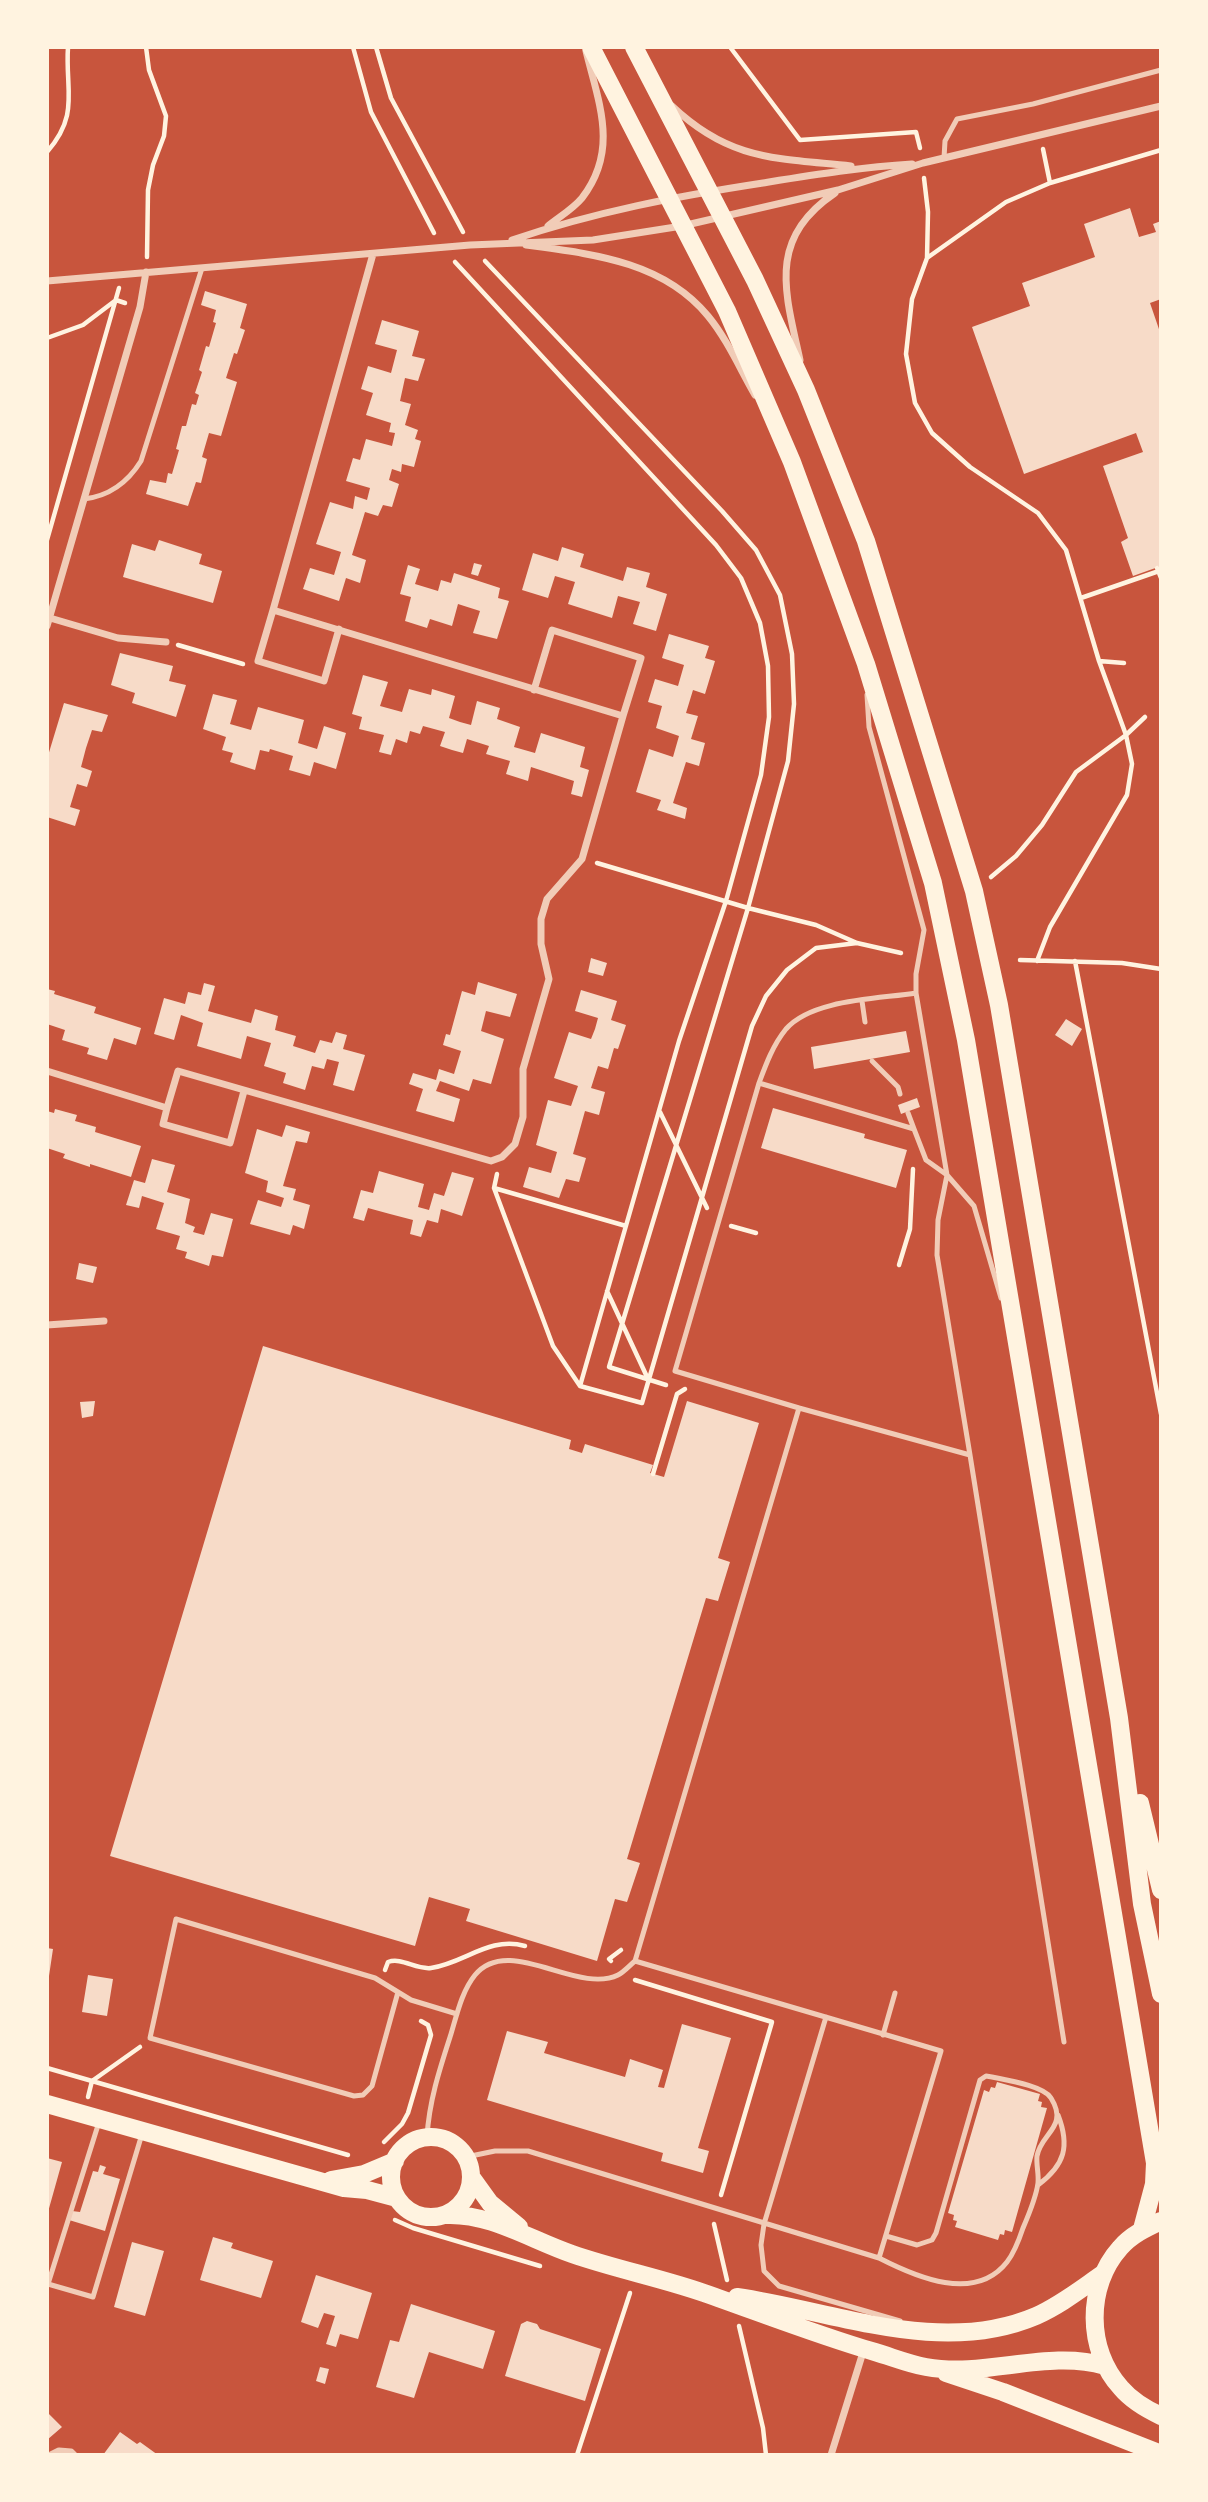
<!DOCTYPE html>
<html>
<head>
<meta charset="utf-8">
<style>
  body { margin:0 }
  #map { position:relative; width:1208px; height:2502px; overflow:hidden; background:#c8553d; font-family:"Titillium Web",sans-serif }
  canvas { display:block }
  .frame { position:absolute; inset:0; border:49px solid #fff3e0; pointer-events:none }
</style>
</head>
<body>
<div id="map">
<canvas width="1208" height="2502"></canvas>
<div class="frame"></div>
</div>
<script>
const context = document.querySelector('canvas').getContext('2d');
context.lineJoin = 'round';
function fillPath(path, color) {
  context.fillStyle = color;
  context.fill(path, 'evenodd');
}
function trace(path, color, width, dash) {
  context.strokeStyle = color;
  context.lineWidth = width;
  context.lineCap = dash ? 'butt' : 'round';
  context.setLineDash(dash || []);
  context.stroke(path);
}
const building = new Path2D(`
  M1130,208L1139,237L1156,232L1153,224L1161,221V299L1150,303L1161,335V566L1133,576L1121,542L1128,538L1103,466L1143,452L1136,433L1024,474L972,327L1030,306L1022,283L1095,257L1084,224Z
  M205,291L247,304L240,328L245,330L237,354L234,353L226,378L237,382L221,436L209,433L202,457L207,459L201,483L196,482L188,506L146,494L150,480L166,483L168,473L172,474L179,450L176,449L182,426H186L192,404L196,405L199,395L195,393L202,372L199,370L206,346L209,347L216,323L213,322L216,310L201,305Z
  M382,320L419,331L412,356L425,359L418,381L405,378L400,401L411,404L405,425L418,430L415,439L421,441L414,467L402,464L401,472L392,469L389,480L399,484L392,507L383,505L378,516L365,512L352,555L366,560L360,583L346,578L339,601L303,589L310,568L334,575L341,552L316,544L330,502L353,509L355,496L367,500L370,488L346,481L353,458L360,460L366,439L392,446L395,433L389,432L391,423L366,415L373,393L361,389L368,366L391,373L397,350L375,344Z
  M159,540L202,554L199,564L222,571L213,603L123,577L132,544L155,551Z
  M562,547L584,554L580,567L623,581L627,567L650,573L646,587L667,594L656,631L633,624L640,602L618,596L612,618L568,604L575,582L555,576L548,598L522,590L533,553L558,561Z
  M474,563L482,565L478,576L471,574Z
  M408,565L420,569L415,584L438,591L441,580L451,583L454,573L500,588L498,598L509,601L497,639L473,633L480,611L458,604L452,626L430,619L427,628L405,621L411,597L400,594Z
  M669,634L709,646L705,658L715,661L705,694L693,690L686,713L698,716L691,739L705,743L699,766L686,762L673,803L687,808L685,819L657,810L661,800L636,792L649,749L673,757L679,736L656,728L662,706L648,702L655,679L678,686L684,665L662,658Z
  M120,653L173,666L169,681L186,685L176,717L132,703L135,693L111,685Z
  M363,675L388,682L380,706L402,712L409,689L431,695L432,689L455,696L449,718L460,722L471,725L477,701L500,708L497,719L520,727L514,747L535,753L541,733L585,747L580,767L589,770L582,797L571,794L574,781L531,767L528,781L506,774L510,761L486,754L489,746L467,739L463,753L452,750L440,746L445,732L423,726L420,734L410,731L407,743L396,739L391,755L379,752L384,735L359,729L362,717L352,714Z
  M213,694L237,700L230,724L251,730L258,707L304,720L298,743L317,749L324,726L346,733L336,769L314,762L310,776L289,770L293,756L270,749L269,752L260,750L255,770L230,762L233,753L222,750L226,737L203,729Z
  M64,703L108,715L102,732L92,730L86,748L81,767L92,771L87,787L77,784L70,807L80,810L75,826L47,817V759Z
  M591,958L607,963L603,976L588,972Z
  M478,982L517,994L510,1017L486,1011L481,1031L504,1039L491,1084L473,1079L469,1091L440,1081L436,1091L460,1099L454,1122L416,1111L423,1089L409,1084L413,1073L436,1080L439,1069L454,1074L461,1051L443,1045L446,1034L450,1035L462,991L475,995Z
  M204,983L215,986L208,1011L251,1023L255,1009L278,1016L275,1030L296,1036L293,1046L315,1053L320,1040L332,1043L336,1032L347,1035L343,1049L365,1055L354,1091L333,1085L339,1062L327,1059L324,1069L312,1066L305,1090L283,1083L286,1073L264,1066L271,1043L247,1036L241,1059L197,1046L203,1023L181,1015L174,1040L154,1034L164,998L185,1004L188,992L201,995Z
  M47,989L55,991L54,994L96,1007L94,1013L141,1028L136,1045L114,1038L107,1060L87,1054L89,1048L62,1040L65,1030L47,1024Z
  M581,990L617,1001L611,1020L626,1025L618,1049L614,1048L608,1069L598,1066L591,1088L605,1092L599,1115L585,1111L573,1154L586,1158L579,1182L566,1179L559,1198L523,1187L529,1167L551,1173L557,1152L536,1145L548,1100L571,1106L578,1086L554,1078L569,1032L591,1039L595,1029L598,1018L575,1011Z
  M1066,1019L1082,1029L1072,1046L1055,1035Z
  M906,1031L910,1052L814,1069L811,1047Z
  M917,1098L920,1107L901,1114L898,1105Z
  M773,1108L865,1134L864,1138L907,1150L896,1188L761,1148Z
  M55,1109L77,1115L75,1121L96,1127L95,1132L141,1146L131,1177L90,1164V1167L63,1158L65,1154L47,1148V1111L54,1113Z
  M286,1125L310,1132L307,1143L296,1141L283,1186L296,1189L293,1200L310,1205L304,1229L293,1225L290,1235L250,1224L258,1200L281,1207L284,1198L266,1192L268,1181L245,1173L257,1129L282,1137Z
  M152,1159L175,1165L167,1192L190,1199L185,1223L195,1227L193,1232L204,1235L211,1213L233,1219L223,1257L212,1255L209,1266L185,1258L187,1252L176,1249L180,1236L156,1229L164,1203L142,1196L139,1208L126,1205L134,1180L145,1183Z
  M379,1171L424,1184L418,1207L429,1210L434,1193L444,1196L452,1172L474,1178L462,1216L441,1209L438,1223L427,1220L421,1237L410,1234L413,1220L390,1214L368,1208L364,1221L353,1218L361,1190L373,1193Z
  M79,1263L97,1267L93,1283L76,1279Z
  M263,1346L571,1440L569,1449L582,1453L585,1444L653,1465L650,1473L664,1477L687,1401L759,1423L718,1558L730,1562L718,1601L706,1598L627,1859L640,1863L627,1902L615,1899L597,1961L466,1921L470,1909L429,1897L415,1946L110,1856Z
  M95,1401L93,1416L82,1418L80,1402Z
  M47,1948L53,1949L49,1976H47Z
  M88,1975L113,1979L107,2016L82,2012Z
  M682,2024L731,2038L698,2148L709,2151L703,2173L661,2161L663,2153L487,2100L507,2031L548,2042L544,2053L625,2077L630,2059L663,2070L658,2087L664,2088Z
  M997,2082L1040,2094L1038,2101L1042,2102L1041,2107L1047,2108L1012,2232L1005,2230L1004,2235L1000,2234L998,2240L955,2227L957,2221L953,2220L954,2215L948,2213L984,2090L989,2092L991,2087L995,2088Z
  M47,2158L62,2162L48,2212H47Z
  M100,2165L106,2167L103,2174L120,2179L105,2231L69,2220L72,2211L80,2212L93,2171L98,2172Z
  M213,2237L233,2243L231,2248L273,2261L261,2298L200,2280Z
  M132,2242L164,2251L145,2316L114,2307Z
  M316,2275L372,2293L358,2339L340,2334L336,2347L326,2344L335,2316L324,2313L318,2328L301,2322Z
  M411,2304L495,2331L483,2369L429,2352L414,2398L376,2387L390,2340L399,2342Z
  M527,2321L537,2324L540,2329L601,2349L585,2401L505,2376L521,2324Z
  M320,2367L329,2369L325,2384L316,2381Z
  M47,2412L62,2427L47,2440Z
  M120,2432L137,2444L140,2442L158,2455H103Z`);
const path = new Path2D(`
  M146,47L149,70L166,116L164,136L153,165L148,190L147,257
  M353,47L371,112L434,233
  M376,47L391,98L463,232
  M730,47L800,140L916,132L920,148
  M47,152C80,114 65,91 68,47
  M924,178L928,212L927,258L912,299L906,354L915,403L932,433L970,467L1038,513L1066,550L1099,661L1126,735L1132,764L1127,795L1050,927L1037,961
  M1050,183L1161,150
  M927,258L1006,202L1050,183L1043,149
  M485,261L722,511L756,550L780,595L792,654L794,704L788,761L748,908L609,1367L666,1385
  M455,262L716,545L741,578L760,623L768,666L769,717L761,775L726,901L679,1041L580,1386
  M47,338L83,325L116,300L125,303
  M47,540L119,288
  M1157,568L1161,578
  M1081,598L1159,571
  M178,645L243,664
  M1099,661L1124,663
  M597,863L748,908L816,925L857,943L901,953
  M991,877L1016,856L1042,825L1076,772L1126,735L1145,717
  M1020,960L1122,963L1161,969
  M1075,961L1161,1414
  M660,1112L707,1208
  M497,1174L494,1188L553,1346L580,1386L642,1403L752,1026L766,996L787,970L816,948L857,943
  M494,1188L626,1226
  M731,1226L756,1233
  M899,1265L910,1229L913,1169
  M607,1291L648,1379
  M653,1474L677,1394L685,1389
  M611,1961L609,1959L621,1950
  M385,1970L388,1962C402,1957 416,1970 431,1968C465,1963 489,1936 525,1946
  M635,1980L772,2022L721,2195
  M47,2068L348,2155
  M88,2097L92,2081L140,2047
  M384,2142L402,2124L408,2113L431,2035L428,2025L421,2021
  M395,2220L413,2228L540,2266
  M714,2224L727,2280
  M739,2326L763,2428L766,2455
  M577,2455L630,2293`);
const service = new Path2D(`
  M944,158L945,141L957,119L1033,104L1161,70
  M84,499C110,496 128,482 141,461L202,268
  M862,1001L865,1022
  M872,1061L898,1087L900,1094
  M759,1083L914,1129L926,1160L947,1175L974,1206L1001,1298
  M908,1113L914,1129
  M799,1408L675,1371L759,1083C766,1064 773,1045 786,1029C812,999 879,999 916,993
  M970,1455L1064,2042
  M398,1992L372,2086L363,2095L354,2096L150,2038L176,1919L375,1978L411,2000L457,2014
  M826,2017L764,2224L761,2245L764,2271L779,2286L900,2321
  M883,2035L895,1993
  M99,2122L48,2284L93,2297L142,2134
  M427,2137C429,2101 440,2068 451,2034C457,2014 462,1991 475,1975C509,1934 577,1995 618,1975C624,1972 629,1966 635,1961
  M466,2157L495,2151H528L879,2258L941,2051L635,1961L799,1408L970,1455L937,1255L938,1220L947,1175L916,993V974L924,930L869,727L867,695
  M1038,2185C1065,2165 1070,2146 1058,2115
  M879,2258C916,2277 975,2303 1007,2262C1014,2253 1019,2240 1023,2228C1029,2214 1036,2198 1038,2183C1039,2174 1036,2164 1037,2156C1041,2133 1069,2127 1051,2098C1044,2086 1006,2080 992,2077L986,2076L980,2080L936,2233L932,2240L917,2245L886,2236`);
const minor = new Path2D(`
  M672,106C730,161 776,158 851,166
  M548,226C559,217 573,209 582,198C619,150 599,104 586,51
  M512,240C594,212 678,196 763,183C813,175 862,167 912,164
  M526,245C592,254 663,261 708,316C727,339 740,369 755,395
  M47,281L470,245L593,240L682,226L838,190L923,163L1161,106
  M800,360C785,291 767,239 835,193
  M273,610L258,661L324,681L339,629
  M50,618L118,638L166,642
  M47,626L140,307L146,272
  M534,690L552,630L641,658L623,716
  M47,1071L167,1108L178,1071L491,1161L502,1157L515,1144L523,1117V1069L549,979L541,944V919L547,899L582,859L623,716L273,610L373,254
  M167,1108L163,1124L230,1143L244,1091
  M47,1325L104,1321
  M51,2455L59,2451L71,2452L74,2455
  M831,2455L864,2349`);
const primary = new Path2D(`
  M591,47L727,311L792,462L866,664L933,883L966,1040L1155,2163L1154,2184L1142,2229
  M634,47L755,280L806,390L866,541L974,891L999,1005L1119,1718L1142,1904L1161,1994
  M1140,1803L1161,1890
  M47,2104L344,2188L367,2190L397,2198
  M391 2177a40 40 0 1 1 80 0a40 40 0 1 1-80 0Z
  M472,2178L490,2203L519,2227
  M331,2180L364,2174L395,2161
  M446,2215C490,2213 531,2240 572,2254C615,2269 661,2278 704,2293C761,2313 817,2335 875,2352C892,2357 909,2364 926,2367C986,2378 1048,2349 1105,2366
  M1161,2221C1146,2228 1131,2235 1120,2248C1086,2286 1086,2350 1121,2388C1132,2401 1146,2409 1161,2416
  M737,2297C834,2311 940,2357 1036,2316C1061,2305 1082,2288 1104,2273
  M946,2373L1003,2392L1161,2454`);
fillPath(building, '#f7dbc8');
trace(path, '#fff3e0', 4.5);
trace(service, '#f1ccb7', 5);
trace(minor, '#f1ccb7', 7);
trace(primary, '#fff3e0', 18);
</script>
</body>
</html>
